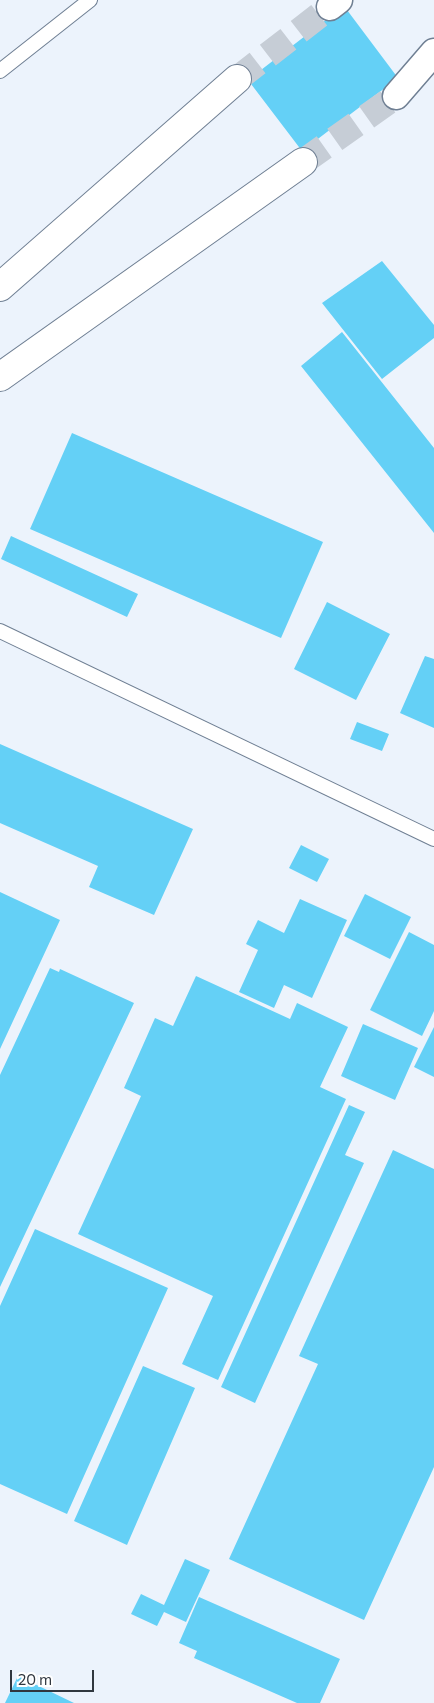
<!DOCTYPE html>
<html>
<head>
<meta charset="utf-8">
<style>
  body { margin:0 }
  #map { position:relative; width:434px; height:1703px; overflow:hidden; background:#ecf3fc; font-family:Commissioner,sans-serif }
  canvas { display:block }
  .scale { position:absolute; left:10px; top:1670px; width:84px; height:22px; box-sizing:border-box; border:2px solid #30373f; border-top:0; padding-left:6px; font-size:15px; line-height:18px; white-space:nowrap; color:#30373f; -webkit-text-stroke:4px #fff; paint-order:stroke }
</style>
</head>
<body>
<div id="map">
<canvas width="434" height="1703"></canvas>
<div class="scale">20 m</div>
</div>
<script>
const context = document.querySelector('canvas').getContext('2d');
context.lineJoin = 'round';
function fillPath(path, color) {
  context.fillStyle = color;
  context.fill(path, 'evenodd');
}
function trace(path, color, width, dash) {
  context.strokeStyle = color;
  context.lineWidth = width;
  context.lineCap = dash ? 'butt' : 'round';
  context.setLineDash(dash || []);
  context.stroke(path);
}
const building = new Path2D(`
  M344,6L398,78L302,151L248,80Z
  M382,261L434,325V338L382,379L322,303Z
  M342,332L434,448V533L301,366Z
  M72,433L323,542L281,638L30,529Z
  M11,536L138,594L127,617L1,559Z
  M327,602L390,634L356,700L294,669Z
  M425,656L434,659V728L400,713Z
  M357,722L389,734L382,751L350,739Z
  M0,744L193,829L154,915L89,887L98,866L0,823Z
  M301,845L329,859L317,882L289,868Z
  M0,892L60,920L0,1049Z
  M365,894L411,917L390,959L344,936Z
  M300,899L347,920L312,998L284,985L274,1008L239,992L258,950L246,944L258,920L284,933Z
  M409,932L434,945V1011L422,1036L370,1010Z
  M50,968L59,972L60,969L134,1003L0,1287V1075Z
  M196,976L290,1019L297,1003L348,1027L320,1087L346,1099L218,1380L182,1364L213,1296L78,1234L141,1096L124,1088L155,1018L173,1026Z
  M363,1024L418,1048L395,1100L341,1076Z
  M434,1027V1077L414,1067Z
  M349,1105L365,1112L345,1155L364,1163L255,1403L221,1387Z
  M393,1150L434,1169V1467L364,1620L229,1559L318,1364L299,1356Z
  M35,1229L168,1288L67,1514L0,1484V1306Z
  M143,1366L195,1388L127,1545L74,1521Z
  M185,1559L210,1570L186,1622L164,1612L157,1626L131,1614L141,1594L164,1605Z
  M199,1597L340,1659L320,1703H297L194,1658L197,1651L179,1643Z
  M18,1676L74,1703H5Z`);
const minorTunnel = new Path2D(`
  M237,79L330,7
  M303,162L396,96`);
const service = new Path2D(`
  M0,71L90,0
  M0,631L434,839`);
const minor = new Path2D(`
  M330,7L339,0
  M396,96L434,52`);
const tertiary = new Path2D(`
  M0,287L237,79
  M0,377L303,162`);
fillPath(building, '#64d0f6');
trace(minorTunnel, '#c6cdd6', 26, [26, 13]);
trace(service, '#6f7f93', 16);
trace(minor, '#6f7f93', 29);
trace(tertiary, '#6f7f93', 30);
trace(service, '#fff', 14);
trace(minor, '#fff', 26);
trace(tertiary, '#fff', 28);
</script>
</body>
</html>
